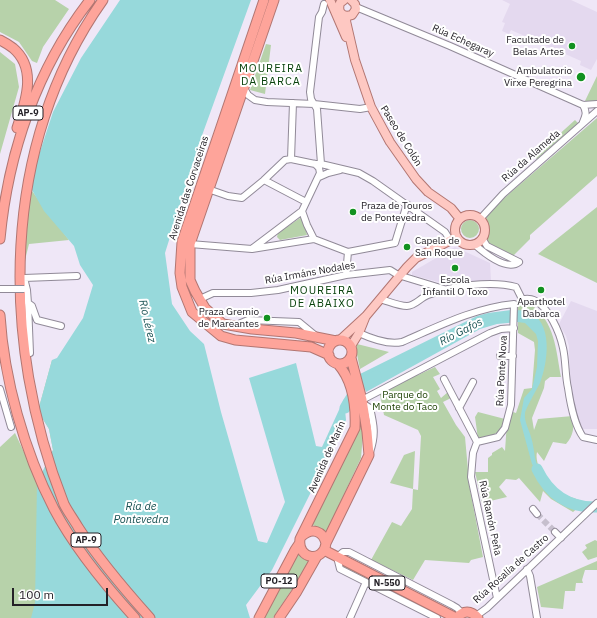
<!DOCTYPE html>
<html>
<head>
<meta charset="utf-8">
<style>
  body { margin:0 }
  #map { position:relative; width:597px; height:618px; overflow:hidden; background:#efe7f7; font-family:"IBM Plex Sans",sans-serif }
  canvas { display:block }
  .scale { position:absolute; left:12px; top:588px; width:96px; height:18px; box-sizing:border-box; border:2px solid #242127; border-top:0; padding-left:5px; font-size:12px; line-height:14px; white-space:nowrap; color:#242127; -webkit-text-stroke:3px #fff; paint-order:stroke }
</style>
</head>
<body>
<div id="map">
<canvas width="597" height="618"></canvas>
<div class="scale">100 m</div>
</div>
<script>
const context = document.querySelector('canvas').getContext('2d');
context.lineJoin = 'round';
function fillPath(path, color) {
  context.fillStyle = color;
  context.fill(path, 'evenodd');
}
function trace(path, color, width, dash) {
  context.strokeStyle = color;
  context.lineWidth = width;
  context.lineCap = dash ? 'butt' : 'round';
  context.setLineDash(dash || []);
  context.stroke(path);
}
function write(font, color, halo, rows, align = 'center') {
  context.font = font + ' "IBM Plex Sans",sans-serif';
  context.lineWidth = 4;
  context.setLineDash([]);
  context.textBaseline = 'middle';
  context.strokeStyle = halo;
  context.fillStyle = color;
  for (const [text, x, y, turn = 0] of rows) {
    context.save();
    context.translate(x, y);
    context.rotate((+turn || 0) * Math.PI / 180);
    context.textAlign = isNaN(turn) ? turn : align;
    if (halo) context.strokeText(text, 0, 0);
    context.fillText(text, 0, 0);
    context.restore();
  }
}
const built = new Path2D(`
  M502,0H571L597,12V59L591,70L580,65L581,61L511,30L509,34L502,31L505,23L502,22L510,4Z
  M455,247L490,263L491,280L446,284L412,275V272Z
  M571,301L597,311V429H581L570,391L569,346L566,336L559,324Z`);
const green = new Path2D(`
  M0,0H55L69,9L43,47L37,63L32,61L19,42L0,32Z
  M266,44L271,45L265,94L250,90Z
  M0,52L15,64L19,87L0,154Z
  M597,76V101H585Z
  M597,118V176L530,235V239L510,259L487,248L488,233L486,215L510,193Z
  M575,120L578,123L537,159L534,157Z
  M26,183L69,240L29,244L25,260L16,261Z
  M597,207V283L538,254Z
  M303,216L307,235L280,240L277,237L278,233Z
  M461 229a9 9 0 1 1 18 0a9 9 0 1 1-18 0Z
  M530,304C555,321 556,350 561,377H550L545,381L544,388L532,418L534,430L538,419L573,416C574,427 574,435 566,444L553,442L544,461L537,452C534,465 547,484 558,491C566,496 577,499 585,502L573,512L551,499L543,491L540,502L519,478L516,480L506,479L499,487L507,497L482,503L475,472H488V458L492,455V453L502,447L505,451L507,421L510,411L516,413L524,389L532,388L535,350L534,342L518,333V306Z
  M357,344L389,352L360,369L356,350Z
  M52,360L126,618H0V447L15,433L38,482L53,450L49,429L38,411Z
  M435,367L440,374L433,377L440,389L437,391L441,398L448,392L451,398L443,402L456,425L465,437L468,470V479L483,557L471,560L469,563L425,560L413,580L371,560L392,522L401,526L412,509L413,489L390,483L404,455L415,451L413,489L418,490L421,436L418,430L384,415L379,390L417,370L418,375Z
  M478,412L505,419C503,434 491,436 478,439L475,417Z
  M361,415L363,434L361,458L326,533L318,527L312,525L353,442L358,427L359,416Z
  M595,540L597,541V557L588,560L582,552L587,548L585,545Z
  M297,552L302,558L310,562L273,618H262Z
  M597,561V570H585L582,580L583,583H576L575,591H565L563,609L541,607L537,587Z
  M342,564L431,609L426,610L340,567Z`);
const water = new Path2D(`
  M120,0H251L200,141L165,253L172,304L190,331L204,344L221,412L258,541L267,543L285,502L249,378L296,363L316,446L322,447L344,399L346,420L321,472L272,570L246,605L250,618H31L35,603L37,483L53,450L49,429L38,411L52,360L57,358L83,318L93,285L80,265L74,246L44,211L32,190L35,167L53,112L81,58Z
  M511,310C516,310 522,310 527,311C554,321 548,362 540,383C537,389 526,408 525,413C524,422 529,429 531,437C533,443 534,451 535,458C537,466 540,474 543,481L532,464L520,420L524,398L532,389L537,367L538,341L536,334L525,323L518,322L497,324L480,329L366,392L360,374L477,316L488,313Z`);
const river = new Path2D(`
  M345,408C355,390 358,386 376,376
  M537,469C549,494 568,508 597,507`);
const minorTunnel = new Path2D(`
  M537,514L555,532`);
const minor = new Path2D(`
  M356,7L450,46L583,105L597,104
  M244,88L248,95L255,100L267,102L314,104L360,109L371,107
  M583,105C587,112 586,115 583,122
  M291,159L293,103
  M321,164L317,109L311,99L310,92L319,17L322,12L324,4
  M319,177L328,173L340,170
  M264,180L306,202
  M208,189L228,196L242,198L264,180L285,160L291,159L315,164H321L359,173L373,181L445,232L450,240
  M302,211L307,225L314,239
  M480,219L503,194L597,111
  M482,238L487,246L519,262
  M314,239L348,252L395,243L407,204
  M190,244L252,249L314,239
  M474,244C483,252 506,272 519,262
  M253,248L302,211L320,173L319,168L315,164
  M346,275L348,252
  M200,299L213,293H251L278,290L346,275L390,270L398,275L444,289
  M380,299C388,301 398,306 407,306C415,306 420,298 428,295C452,286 491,280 516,287L522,299
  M522,299C526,299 530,298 534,300C549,307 560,333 563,348C566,361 565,375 568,388C570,402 575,426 583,437L597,440
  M28,303L30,353
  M61,326L37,320L32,306L28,303L27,290L24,278L77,276
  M234,326L248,320L299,322L316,336
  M359,333C372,339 389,345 402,342C439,326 474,308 514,304
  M500,356H513
  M444,379L477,442
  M0,389L11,427
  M362,400L490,333L501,329L514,328
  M362,403L370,408C374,425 376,435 370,452
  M459,408L473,382
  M477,442L473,453L471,477L497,598
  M477,442L498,437L505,428L511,405L514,304
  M533,509L537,514
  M555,532L561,538
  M527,569L530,576L537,618
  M476,616L487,608L597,503
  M350,618L366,582
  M437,618L340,569L337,557L343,552H349L452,605L457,608L462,613`);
const major = new Path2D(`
  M330,0L346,37
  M344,0L340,3C338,10 340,15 347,16L352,15L356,9L355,4L351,0
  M347,16L346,21L355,60L371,107L378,120L390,142L416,179L428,192L451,208L460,219
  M455 230a15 15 0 1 1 30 0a15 15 0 1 1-30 0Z
  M340,340L366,316L407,267L416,258L457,237
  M351,346L359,333L365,318`);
const highway = new Path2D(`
  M103,0C0,145 0,342 64,504C68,512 74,520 78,527C99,560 124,589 150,618
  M264,0L182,242L180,273L182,287L192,312L221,336L235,340L311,347L329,355
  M274,0L190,244V280L195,291L205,308L223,324L252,329L296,333L336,341
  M0,40C4,42 9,45 13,48C38,69 25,103 17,128
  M0,239C8,153 37,68 90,0
  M0,315C4,379 24,451 54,509C75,549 105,585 135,618
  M328 352a12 12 0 1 1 24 0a12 12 0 1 1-24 0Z
  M302,536C312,527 323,531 326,543C324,563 297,560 300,539L355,428C356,406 353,381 338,364
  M326,543L369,455L367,432L362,400L351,358
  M324,550L456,618
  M259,618L295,550L299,544
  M279,618L296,593L317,556
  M457,618C463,610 471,610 478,618`);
const minorBridge = new Path2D(`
  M0,289H24`);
const markers = [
  [572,46,4,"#129120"],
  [581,77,5,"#129120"],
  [353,212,4,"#129120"],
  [407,247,4,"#129120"],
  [455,268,4,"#129120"],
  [541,290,4,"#129120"],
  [267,318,4,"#129120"]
];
const shields = [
  [28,113,30],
  [86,540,30],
  [279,581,36],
  [387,583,36]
];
const shieldNames = [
  ["AP-9",28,113],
  ["AP-9",86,540],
  ["PO-12",279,581],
  ["N-550",387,583]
];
const poiNames = [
  ["Facultade de",564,40],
  ["Belas Artes",564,52],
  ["Ambulatorio",572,71],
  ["Virxe Peregrina",572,83],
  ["Praza de Touros",361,206,"left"],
  ["de Pontevedra",361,218,"left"],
  ["Capela de",415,241,"left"],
  ["San Roque",415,253,"left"],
  ["Escola",455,280,"center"],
  ["Infantil O Toxo",455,292,"center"],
  ["Aparthotel",541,302,"center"],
  ["Dabarca",541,314,"center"],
  ["Praza Gremio",259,312],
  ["de Mareantes",259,324]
];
const streetNames = [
  ["Rúa Echegaray",463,41,24],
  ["Paseo de Colón",401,136,58],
  ["Rúa da Alameda",531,156,-41],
  ["Avenida das Corvaceiras",189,188,-72],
  ["Rúa Irmáns Nodales",310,273,-10],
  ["Rúa Ponte Nova",502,371,-87],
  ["Avenida de Marín",327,457,-66],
  ["Rúa Ramón Peña",490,518,78],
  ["Rúa Rosalía de Castro",511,569,-42]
];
const parkNames = [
  ["Parque do",405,395],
  ["Monte do Taco",405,407]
];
const neighbourhoodNames = [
  ["MOUREIRA",271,69],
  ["DA BARCA",271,82],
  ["MOUREIRA",322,291],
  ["DE ABAIXO",322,304]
];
const waterNames = [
  ["Río Lérez",147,321,77],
  ["Río Gafos",461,332,-27],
  ["Ría de",141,507],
  ["Pontevedra",141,520]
];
fillPath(built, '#e4d9ef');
fillPath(green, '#b7d2aa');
fillPath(water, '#97d9db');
trace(river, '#97d9db', 11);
trace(minorTunnel, '#c6bfcd', 6, [6, 3]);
trace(minor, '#918a98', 8);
trace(major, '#b27672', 10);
trace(highway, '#b27672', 11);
trace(minor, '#fff', 6);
trace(major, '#fec8c2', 8);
trace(highway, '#fea49a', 9);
trace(minorBridge, '#918a98', 8, []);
trace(minorBridge, '#fff', 6);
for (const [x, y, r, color] of markers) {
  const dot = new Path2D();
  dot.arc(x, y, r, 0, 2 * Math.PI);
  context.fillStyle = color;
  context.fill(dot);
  trace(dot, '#fff', 1.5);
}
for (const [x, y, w] of shields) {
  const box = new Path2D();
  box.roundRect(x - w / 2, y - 7, w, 14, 3);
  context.fillStyle = '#fff';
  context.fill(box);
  trace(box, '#242127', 1);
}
write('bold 9px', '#242127', null, shieldNames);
write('10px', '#242127', '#fff', poiNames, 'right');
write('10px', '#242127', '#fff', streetNames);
write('10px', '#1c4002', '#fff', parkNames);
context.letterSpacing = '1px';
write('11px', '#0a430e', '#fff', neighbourhoodNames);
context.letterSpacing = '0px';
write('italic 11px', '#165051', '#fff', waterNames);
</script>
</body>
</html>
